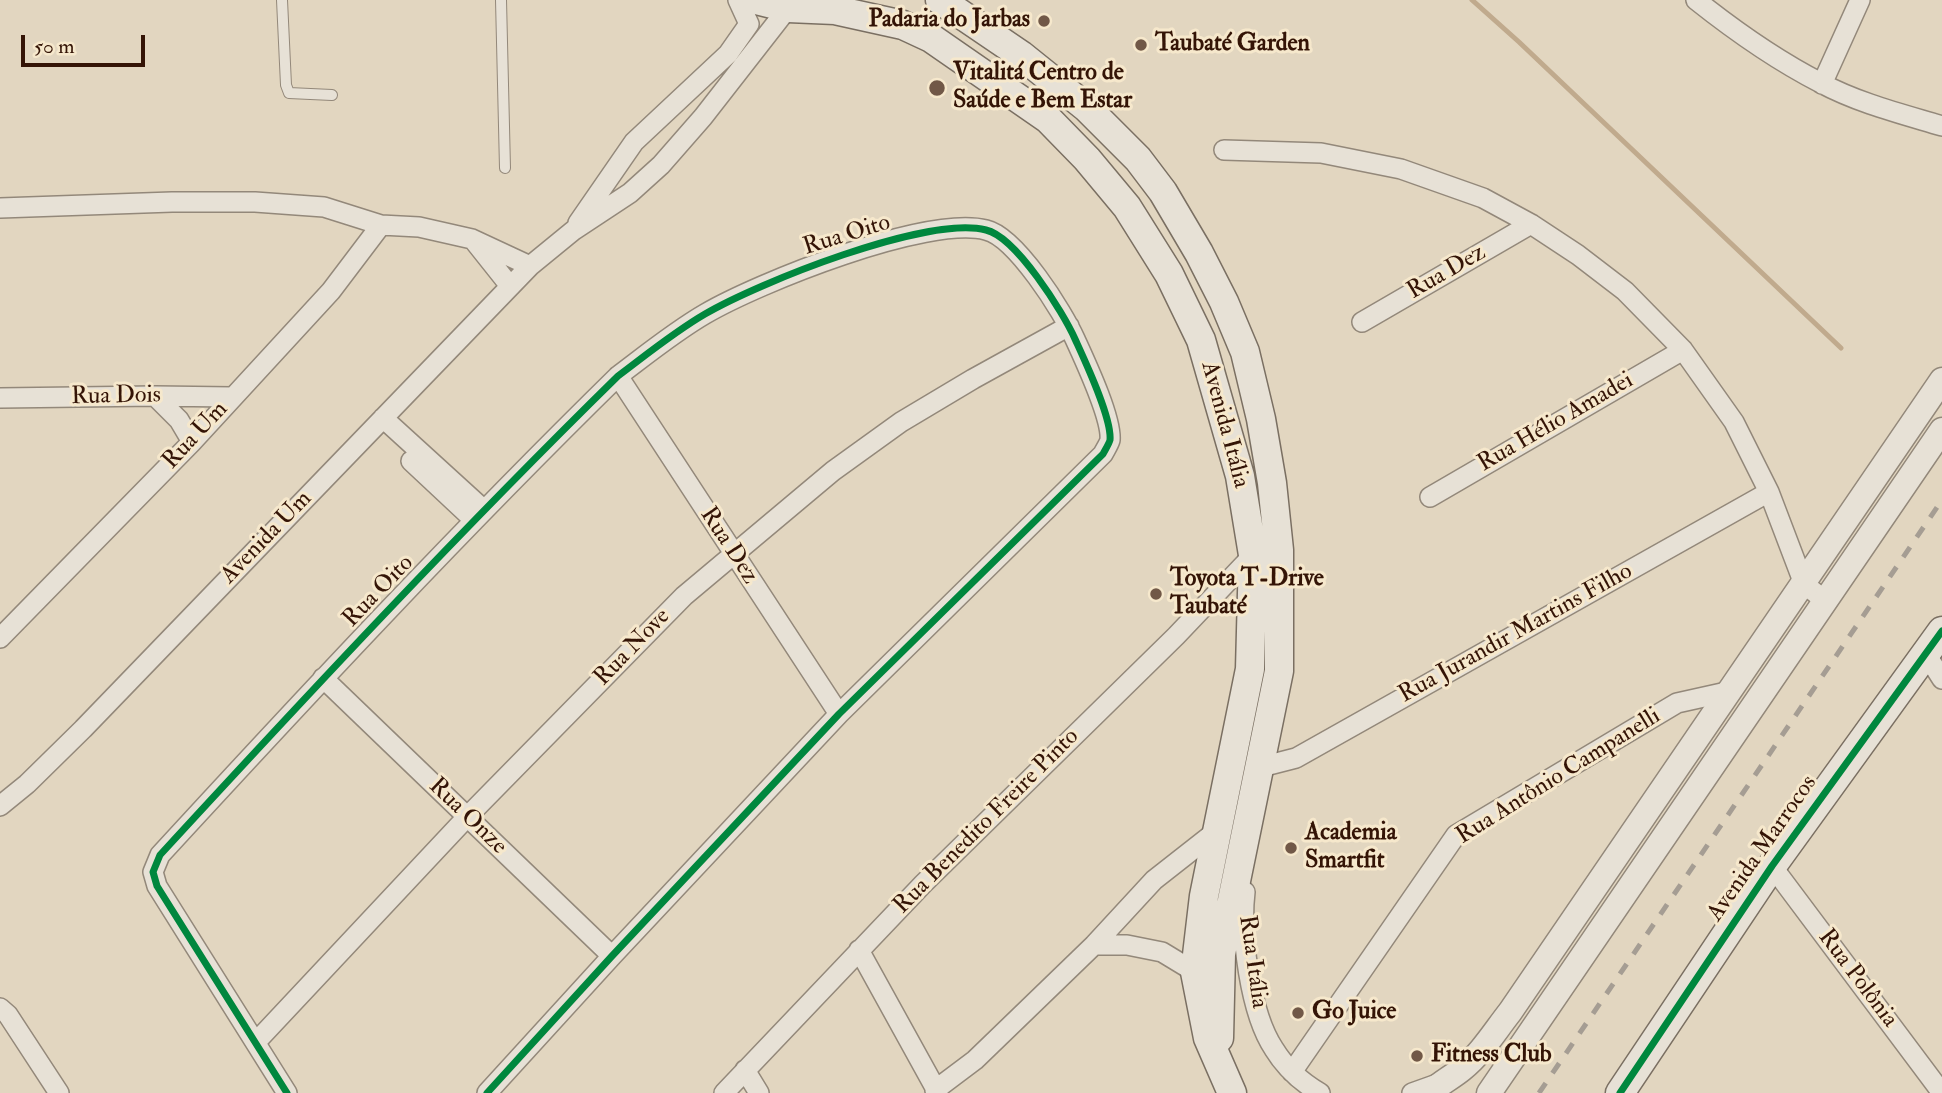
<!DOCTYPE html>
<html>
<head>
<meta charset="utf-8">
<style>
  body { margin:0 }
  #map { position:relative; width:1942px; height:1093px; overflow:hidden; background:#e2d6c0; font-family:"IM FELL Double Pica",serif }
  canvas { display:block }
  .scale { position:absolute; left:21px; top:35px; width:124px; height:32px; box-sizing:border-box; border:4px solid #341406; border-top:0; padding-left:9px; font-size:21px; line-height:24px; white-space:nowrap; color:#341406; -webkit-text-stroke:5px #f6e8cc; paint-order:stroke }
</style>
</head>
<body>
<div id="map">
<canvas width="1942" height="1093"></canvas>
<div class="scale">50 m</div>
</div>
<script>
const context = document.querySelector('canvas').getContext('2d');
context.lineJoin = 'round';
function trace(path, color, width, dash) {
  context.strokeStyle = color;
  context.lineWidth = width;
  context.lineCap = dash ? 'butt' : 'round';
  context.setLineDash(dash || []);
  context.stroke(path);
}
function write(font, color, halo, rows, align = 'center') {
  context.font = font + ' "IM FELL Double Pica",serif';
  context.lineWidth = 6;
  context.setLineDash([]);
  context.textBaseline = 'middle';
  context.strokeStyle = halo;
  context.fillStyle = color;
  for (const [text, x, y, turn = 0] of rows) {
    context.save();
    context.translate(x, y);
    context.rotate((+turn || 0) * Math.PI / 180);
    context.textAlign = isNaN(turn) ? turn : align;
    if (halo) context.strokeText(text, 0, 0);
    context.fillText(text, 0, 0);
    context.restore();
  }
}
const stream = new Path2D(`
  M1472,0L1519,42L1841,348`);
const service = new Path2D(`
  M282,0L286,85L289,93L332,95
  M501,0L505,168`);
const minor = new Path2D(`
  M1696,0C1735,31 1776,60 1821,83C1858,103 1902,114 1942,126
  M1822,84L1860,0
  M1224,150L1321,153L1401,169L1483,198L1531,224L1578,255L1625,291L1683,350L1734,422L1769,492L1804,584L1827,602
  M0,208L172,202H255L324,207L381,225L419,227L472,239L530,266
  M578,223L634,142L728,54L749,24L738,0
  M475,242L510,286
  M1362,322L1531,224
  M618,376L839,714
  M155,396L179,420L192,442
  M0,398L155,396L232,397
  M383,418L484,510
  M411,461L474,520
  M1430,497L1683,350
  M0,638L192,442L331,291L381,225
  M1926,654L1942,679
  M323,678L612,956
  M1259,779L1261,767L1296,758L1769,492
  M0,806L27,784L83,729L530,266L574,230L630,193L661,165L703,117L788,8
  M1772,866L1942,1093
  M1245,892C1240,934 1250,1013 1274,1049C1285,1067 1301,1082 1320,1093
  M1094,945H1127L1162,952L1195,972
  M859,950L938,1093
  M0,1008L8,1015L59,1093
  M256,1042L467,817L684,596L833,471L901,422L973,379L1069,326
  M745,1070L759,1093
  M1292,1072L1456,835L1677,703L1731,691
  M935,1090L975,1060L1094,945L1154,880L1219,829
  M287,1093L157,886L153,872L160,855C309,693 460,531 618,376C646,355 674,332 705,314C758,283 927,215 986,230C1016,237 1063,312 1075,339C1085,361 1112,418 1110,440C1109,444 1105,450 1103,454L839,714L612,956L487,1093
  M724,1093L923,884L1176,636L1253,555
  M1412,1093L1440,1083`);
const tertiary = new Path2D(`
  M1430,1093C1440,1083 1451,1078 1462,1069C1481,1054 1495,1031 1510,1012L1942,380
  M1489,1093L1942,430`);
const secondary = new Path2D(`
  M756,0L788,8L835,10L903,25L931,38L1048,119L1087,159L1127,207L1169,274L1201,340L1240,476L1253,555L1250,669L1204,896L1195,972L1208,1038L1232,1093
  M940,0L1021,55L1087,108L1138,159L1163,192L1199,253L1224,302L1245,352L1261,419L1272,483L1279,550V671L1221,954L1219,1038
  M1620,1093L1772,866L1942,631`);
const rail = new Path2D(`
  M1539,1093L1942,500`);
const cycleway = new Path2D(`
  M287,1093L157,886L153,872L160,855C309,693 460,531 618,376C646,355 674,332 705,314C758,283 927,215 986,230C1016,237 1063,312 1075,339C1085,361 1112,418 1110,440C1109,444 1105,450 1103,454L839,714L612,956L487,1093
  M1620,1093L1772,866L1942,631`);
const markers = [
  [1044,21,7,"#715847"],
  [1141,45,7,"#715847"],
  [937,88,9,"#715847"],
  [1156,594,7,"#715847"],
  [1291,848,7,"#715847"],
  [1298,1013,7,"#715847"],
  [1417,1056,7,"#715847"]
];
const poiNames = [
  ["Padaria do Jarbas",1030,21,"right"],
  ["Taubaté Garden",1155,45],
  ["Vitalitá Centro de",953,74],
  ["Saúde e Bem Estar",953,102],
  ["Toyota T-Drive",1170,580],
  ["Taubaté",1170,608],
  ["Academia",1305,834],
  ["Smartfit",1305,862],
  ["Go Juice",1312,1013],
  ["Fitness Club",1431,1056]
];
const streetNames = [
  ["Rua Oito",847,236,-17],
  ["Rua Dez",1447,273,-30],
  ["Rua Dois",116,397,-1],
  ["Rua Hélio Amadei",1556,423,-30],
  ["Avenida Itália",1224,425,75],
  ["Rua Um",196,436,-47],
  ["Avenida Um",267,538,-46],
  ["Rua Dez",728,546,57],
  ["Rua Oito",379,592,-46],
  ["Rua Jurandir Martins Filho",1516,634,-29],
  ["Rua Nove",633,648,-46],
  ["Rua Antônio Campanelli",1559,777,-32],
  ["Rua Onze",467,817,44],
  ["Rua Benedito Freire Pinto",987,822,-45],
  ["Avenida Marrocos",1763,849,-55],
  ["Rua Itália",1252,962,82],
  ["Rua Polônia",1857,979,53]
];
trace(stream, '#c0aa8d', 5);
trace(service, '#93887a', 12);
trace(minor, '#93887a', 22);
trace(tertiary, '#93887a', 27);
trace(secondary, '#7a6f62', 31);
trace(service, '#e7e1d6', 10);
trace(minor, '#e7e1d6', 19);
trace(tertiary, '#e7e1d6', 24);
trace(secondary, '#e7e1d6', 28);
trace(rail, '#a59d93', 5, [12, 12]);
trace(cycleway, '#00873e', 7);
for (const [x, y, r, color] of markers) {
  const dot = new Path2D();
  dot.arc(x, y, r, 0, 2 * Math.PI);
  context.fillStyle = color;
  context.fill(dot);
  trace(dot, '#f6e8cc', 2.5);
}
write('bold 24px', '#341406', '#f6e8cc', poiNames, 'left');
write('24px', '#341406', '#f6e8cc', streetNames);
</script>
</body>
</html>
